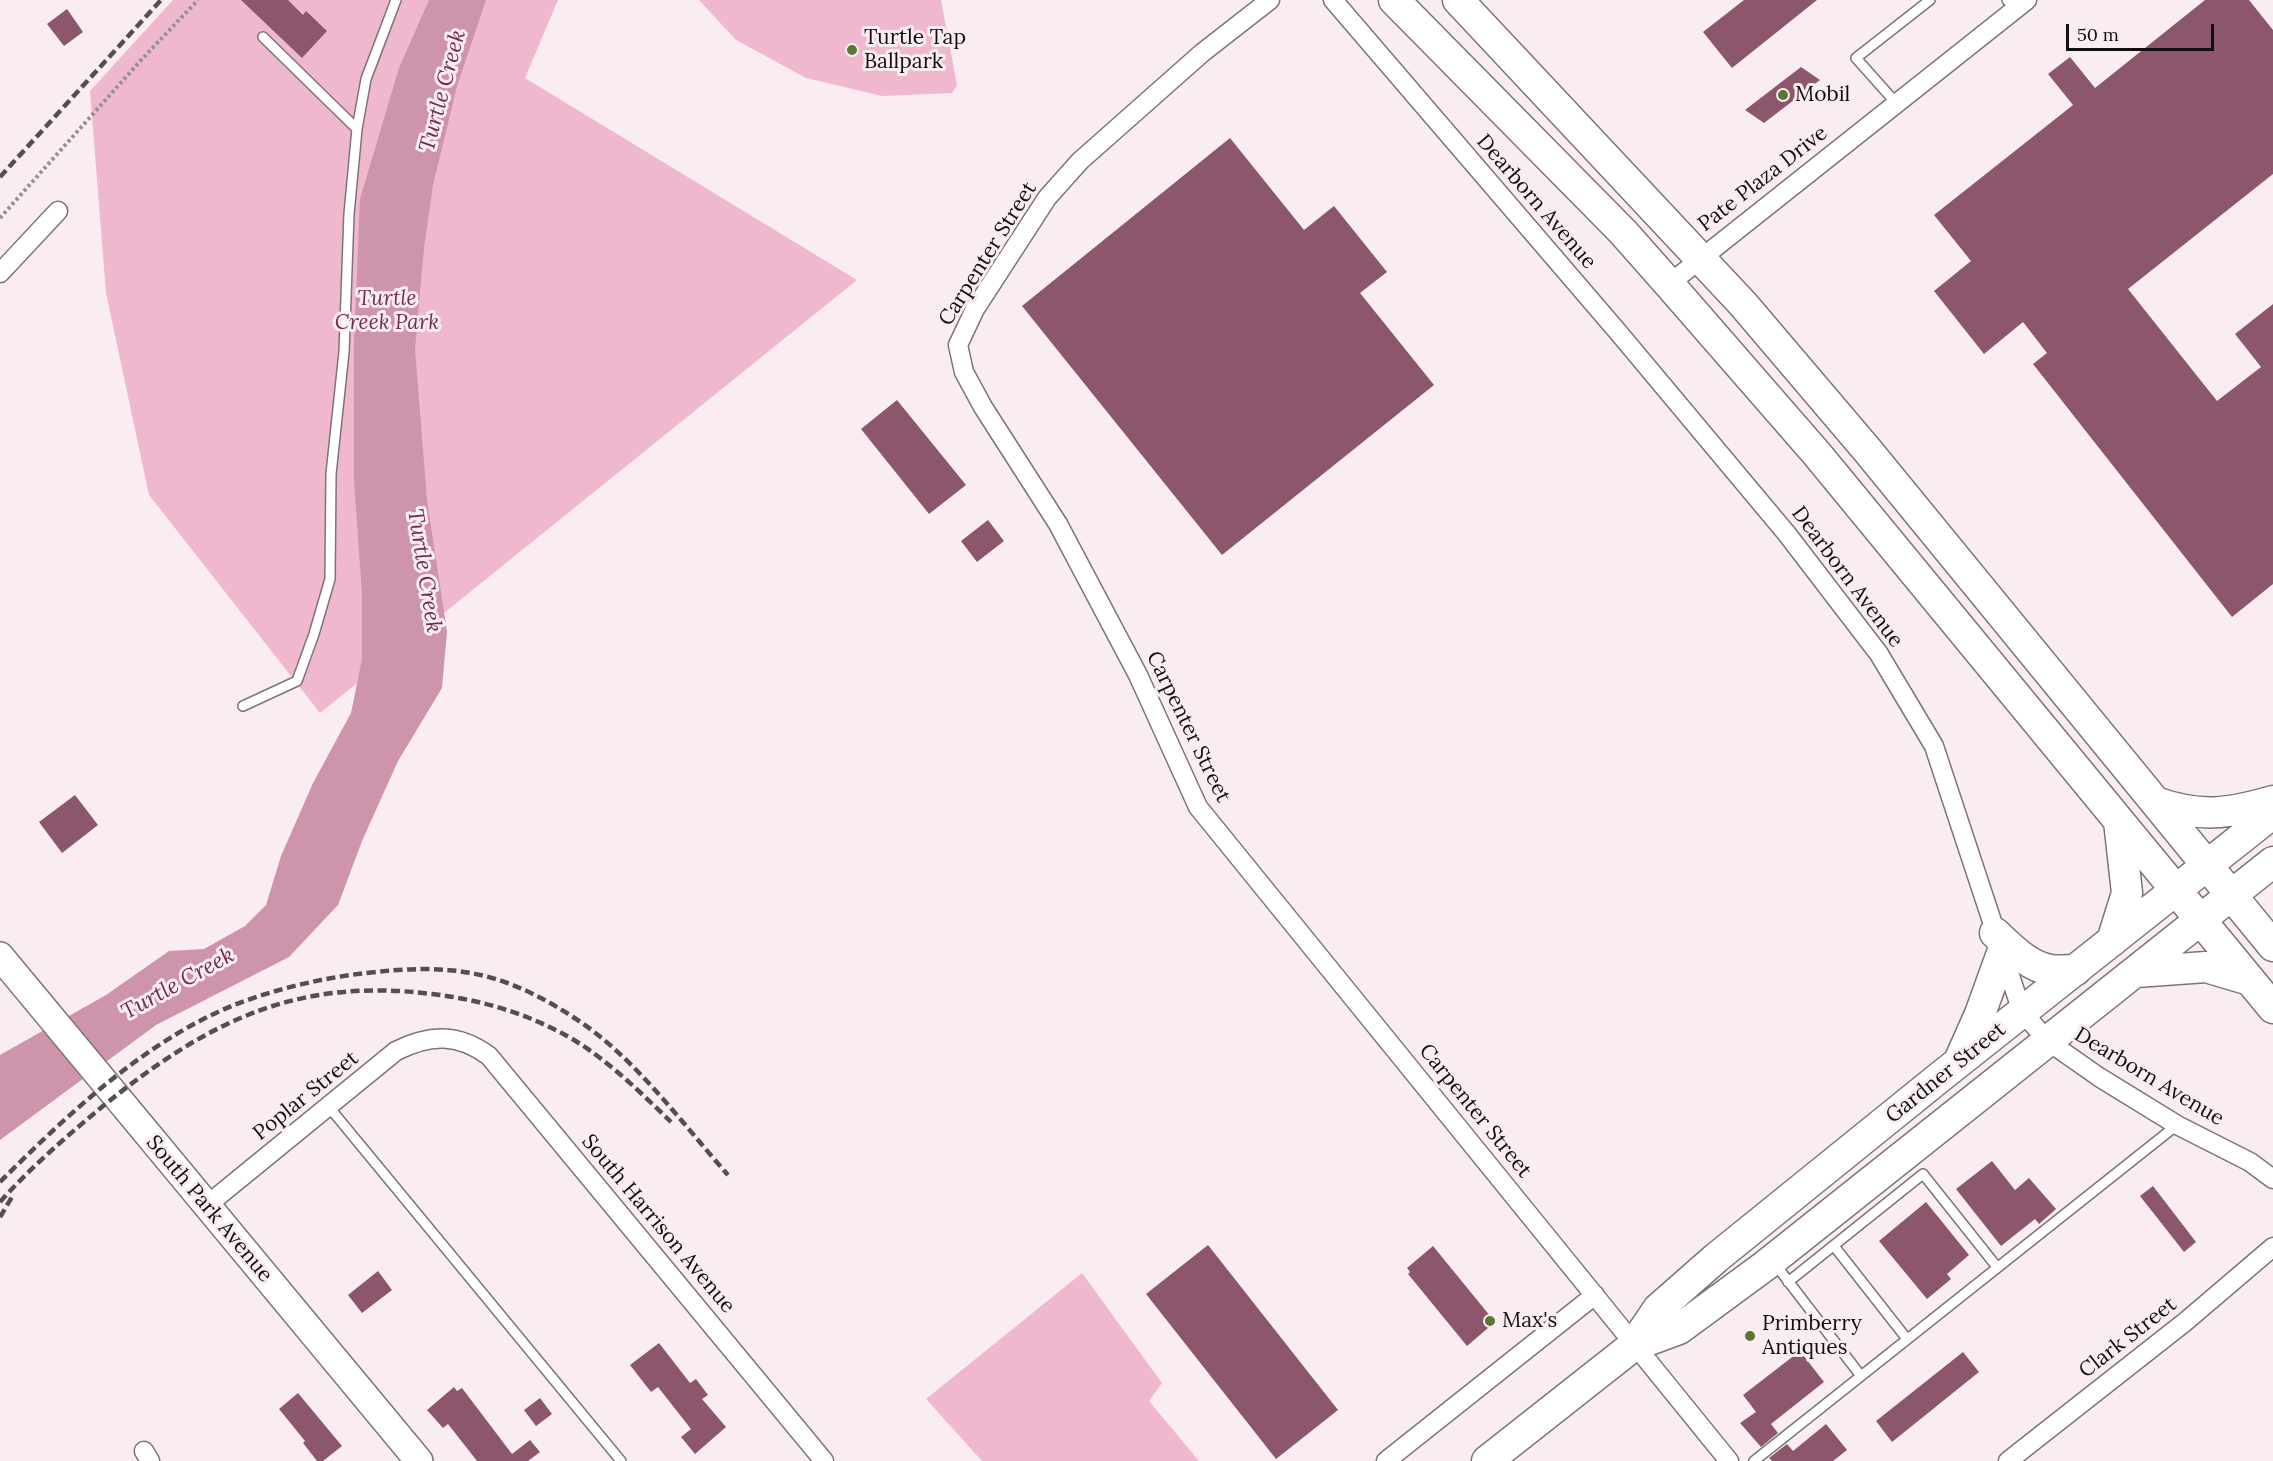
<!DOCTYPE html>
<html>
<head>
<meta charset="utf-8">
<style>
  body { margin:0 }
  #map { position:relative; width:2273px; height:1461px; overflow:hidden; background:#f9edf2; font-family:Lora,serif }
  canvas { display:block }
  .scale { position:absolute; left:2066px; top:24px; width:148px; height:27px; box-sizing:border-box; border:3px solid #120f10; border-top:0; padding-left:8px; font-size:18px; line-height:21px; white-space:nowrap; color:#120f10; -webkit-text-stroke:4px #f9edf2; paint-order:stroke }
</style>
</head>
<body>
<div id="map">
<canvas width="2273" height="1461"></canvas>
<div class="scale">50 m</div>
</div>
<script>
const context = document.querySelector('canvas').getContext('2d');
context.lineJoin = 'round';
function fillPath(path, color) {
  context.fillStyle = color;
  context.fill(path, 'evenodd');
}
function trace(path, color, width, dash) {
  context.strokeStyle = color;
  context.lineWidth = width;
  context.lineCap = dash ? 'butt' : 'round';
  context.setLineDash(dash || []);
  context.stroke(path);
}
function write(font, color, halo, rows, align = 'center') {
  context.font = font + ' Lora,serif';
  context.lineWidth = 6;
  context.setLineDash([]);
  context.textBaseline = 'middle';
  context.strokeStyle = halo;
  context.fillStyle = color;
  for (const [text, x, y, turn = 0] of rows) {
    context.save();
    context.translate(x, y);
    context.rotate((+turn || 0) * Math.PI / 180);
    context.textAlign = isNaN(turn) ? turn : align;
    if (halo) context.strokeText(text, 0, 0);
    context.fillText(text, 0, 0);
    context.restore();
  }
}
const green = new Path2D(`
  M173,0H558L525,78L857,280L320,713L149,495L106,293L90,91Z
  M699,0H941L957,85L952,93L882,96L806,78L736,40Z
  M1082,1273L1162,1383L1149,1401L1199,1461H982L926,1399Z`);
const water = new Path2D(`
  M429,0H486L457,86L433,185L424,248L415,349L427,500L447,632L442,688L398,761L362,841L338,905L289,957L156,1025L0,1140V1055L106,995L169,951L204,949L245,926L266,905L281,856L313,783L351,713L362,659V594L354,480V342L360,199L399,68Z`);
const building = new Path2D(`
  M241,0H288L303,15L306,11L327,31L302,58Z
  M1744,0H1817L1732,68L1703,32Z
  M2205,0H2249L2273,30V174L2128,289L2217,401L2261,367L2235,334L2273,304V584L2232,617L2033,364L2047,353L2023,322L1984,354L1934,291L1971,261L1934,215L2073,105L2048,74L2070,57L2095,88Z
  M67,9L83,32L64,46L47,24Z
  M1801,67L1820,80L1764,123L1745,110Z
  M1230,138L1304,230L1334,206L1387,272L1360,293L1434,385L1222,555L1022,306Z
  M897,400L966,485L929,514L861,429Z
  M988,520L1004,541L977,562L961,541Z
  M75,795L98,825L62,853L39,822Z
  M1992,1161L2015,1190L2029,1178L2056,1209L2039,1224L2035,1219L2001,1246L1956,1189Z
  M2153,1186L2196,1242L2184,1252L2140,1196Z
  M1926,1202L1969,1255L1947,1274L1951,1279L1927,1299L1879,1241Z
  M1208,1245L1338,1410L1276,1459L1146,1294Z
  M1433,1246L1495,1322L1467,1346L1408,1274L1410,1272L1407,1268Z
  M378,1271L392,1290L362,1313L348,1295Z
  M659,1343L690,1383L696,1379L708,1395L702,1399L726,1427L695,1454L681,1437L691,1429L658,1387L651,1392L630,1365Z
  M1800,1351L1824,1382L1771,1424L1778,1433L1761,1447L1740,1423L1756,1412L1743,1395Z
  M1963,1352L1979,1372L1892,1442L1876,1421Z
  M454,1387L457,1391L462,1388L512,1454L530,1440L540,1452L528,1461H477L448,1424L443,1428L427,1410Z
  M298,1393L342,1446L323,1461H317L303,1443L305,1441L279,1409Z
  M540,1398L552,1414L536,1426L524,1410Z
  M1826,1424L1847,1450L1833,1461H1772L1769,1458L1787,1444L1793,1451Z`);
const path = new Path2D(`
  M0,218L143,58L198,0`);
const lane = new Path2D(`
  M2007,0L2015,9
  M263,37L357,129
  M1896,103L1856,58L1930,0
  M243,706L297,681L314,634L330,579L331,474L344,352L349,214L357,129L366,79L396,0
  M329,1107L621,1461
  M1834,1246L1907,1339
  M1775,1264L1861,1376
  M1788,1282L1923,1174L1997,1267
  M1754,1461L2177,1125`);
const street = new Path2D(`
  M1270,0L1202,53L1080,161L1047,198L975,309L958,345L964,372L983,407L1058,524L1138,675L1198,807L1729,1461
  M1333,0L1618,332L1787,534L1879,654L1934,746L2022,1012L2049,1042L2099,1077L2177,1125L2250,1162L2273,1179
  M0,273L58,211
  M1669,284L2027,0
  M206,1206L396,1051C430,1034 458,1033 489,1056L824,1461
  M144,1451L150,1461
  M1386,1461L1595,1295
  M2008,1461L2185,1322L2273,1247`);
const secondary = new Path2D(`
  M0,956L419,1461`);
const primary = new Path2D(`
  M1394,0L1623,232L1669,284L1817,454L2273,1008
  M1458,0L1743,304L1868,451L2273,946
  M2155,802C2201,818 2228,814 2273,801
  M1995,933C2011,948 2029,967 2051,970C2059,971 2068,970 2076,970
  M2112,941L2127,893L2119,821
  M2136,972L2206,967L2250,980
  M1960,1059L1980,1014L2002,953
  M1633,1346L1679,1329L1766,1265L2273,862
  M1487,1461L1633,1346L1658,1309L1716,1258L1940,1077L2273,813`);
const rail = new Path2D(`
  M0,177L161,0
  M0,1182C67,1115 145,1041 234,1005C275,989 322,978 366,973C450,963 501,970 573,1017C633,1055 681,1122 728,1175
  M0,1202C31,1167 67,1136 103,1106C207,1022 295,977 432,994C482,1000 530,1014 574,1040C610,1062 641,1093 671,1122
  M0,1217L12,1197`);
const markers = [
  [852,50,6,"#58782f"],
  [1783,95,6,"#58782f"],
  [1490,1321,6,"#58782f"],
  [1750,1336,6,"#58782f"]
];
const poiNames = [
  ["Turtle Tap",864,38],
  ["Ballpark",864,62],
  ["Mobil",1795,95],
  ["Max's",1502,1321],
  ["Primberry",1762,1324],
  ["Antiques",1762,1348]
];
const streetNames = [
  ["Pate Plaza Drive",1763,179,-38],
  ["Dearborn Avenue",1536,202,49],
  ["Carpenter Street",988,254,-58],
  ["Dearborn Avenue",1847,577,53],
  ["Carpenter Street",1188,727,64],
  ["Gardner Street",1946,1073,-39],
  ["Dearborn Avenue",2149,1077,31],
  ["Poplar Street",306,1096,-39],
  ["Carpenter Street",1475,1111,51],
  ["South Park Avenue",209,1209,50],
  ["South Harrison Avenue",658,1224,50],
  ["Clark Street",2128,1338,-38]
];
const parkNames = [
  ["Turtle",387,299],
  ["Creek Park",387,323]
];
const waterNames = [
  ["Turtle Creek",443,91,-75],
  ["Turtle Creek",424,571,81],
  ["Turtle Creek",178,984,-29]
];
fillPath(green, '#efb8ce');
fillPath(water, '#cd94ab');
fillPath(building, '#8c576d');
trace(lane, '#7e7477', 12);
trace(street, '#7e7477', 21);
trace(secondary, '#7e7477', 30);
trace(primary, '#7e7477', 33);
trace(path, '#968e91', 4, [3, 3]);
trace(lane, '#fff', 9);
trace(street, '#fff', 18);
trace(secondary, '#fff', 27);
trace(primary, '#fff', 30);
trace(rail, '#534e50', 4.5, [9, 4.5]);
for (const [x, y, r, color] of markers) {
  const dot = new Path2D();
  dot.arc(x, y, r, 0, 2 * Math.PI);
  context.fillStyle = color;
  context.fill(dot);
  trace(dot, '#f9edf2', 2);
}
write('21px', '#120f10', '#f9edf2', poiNames, 'left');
write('21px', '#120f10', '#f9edf2', streetNames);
write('italic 21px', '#742e4f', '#f9edf2', parkNames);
write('italic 22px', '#712c4d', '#f9edf2', waterNames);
</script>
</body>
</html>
